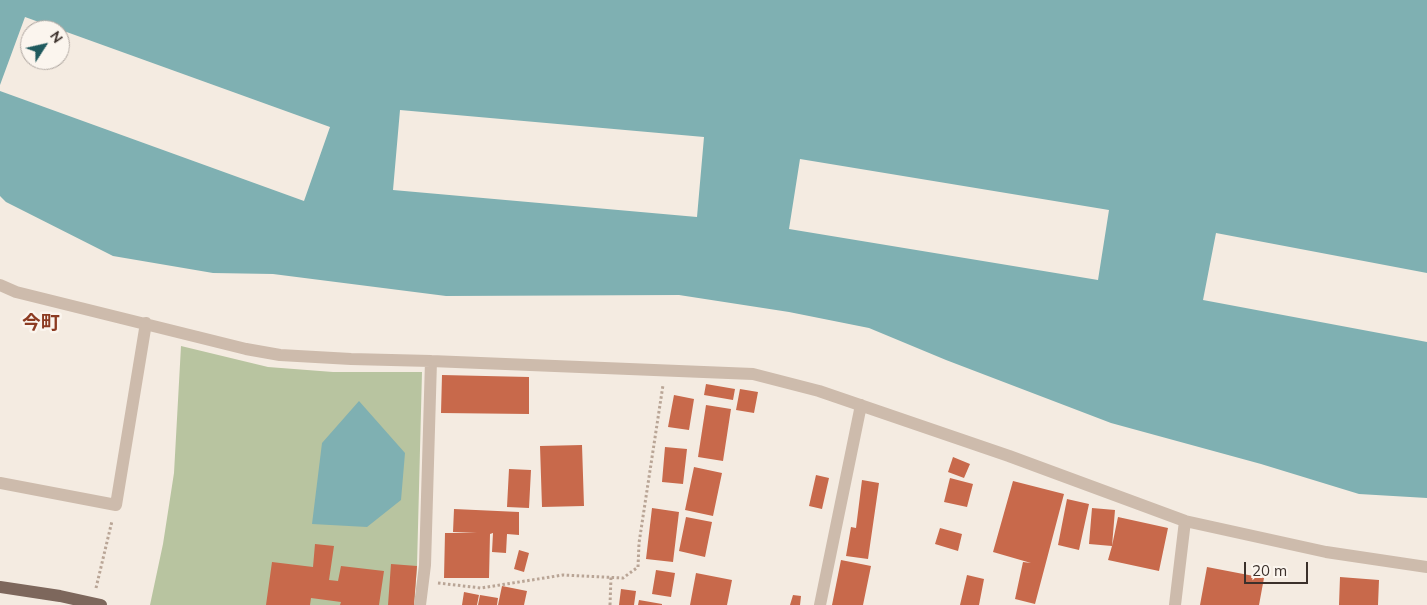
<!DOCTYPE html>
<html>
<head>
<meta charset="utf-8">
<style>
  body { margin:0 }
  #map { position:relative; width:1427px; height:605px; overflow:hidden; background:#f4ebe1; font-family:Mulish,sans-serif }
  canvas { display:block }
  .north { position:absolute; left:20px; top:20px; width:50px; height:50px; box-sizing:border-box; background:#fbf5ee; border:1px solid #aea6a0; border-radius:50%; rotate:55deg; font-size:14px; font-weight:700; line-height:20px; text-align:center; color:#3b302b }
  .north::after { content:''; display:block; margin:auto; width:18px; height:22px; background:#1f5a5e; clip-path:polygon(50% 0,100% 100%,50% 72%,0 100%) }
  .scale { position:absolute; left:1244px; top:562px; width:64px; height:22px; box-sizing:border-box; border:2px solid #3b302b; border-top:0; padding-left:6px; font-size:15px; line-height:18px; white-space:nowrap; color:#3b302b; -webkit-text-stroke:4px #fbf5ee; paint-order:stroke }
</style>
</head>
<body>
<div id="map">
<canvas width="1427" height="605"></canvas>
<div class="north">N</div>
<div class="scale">20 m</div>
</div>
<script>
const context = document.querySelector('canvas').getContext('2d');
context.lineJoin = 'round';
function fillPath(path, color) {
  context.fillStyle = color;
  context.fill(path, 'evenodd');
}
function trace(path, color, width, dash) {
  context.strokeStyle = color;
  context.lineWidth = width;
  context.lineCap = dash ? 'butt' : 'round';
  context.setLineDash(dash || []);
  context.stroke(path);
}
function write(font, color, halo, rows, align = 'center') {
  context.font = font + ' Mulish,"Noto Sans JP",sans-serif';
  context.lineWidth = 5;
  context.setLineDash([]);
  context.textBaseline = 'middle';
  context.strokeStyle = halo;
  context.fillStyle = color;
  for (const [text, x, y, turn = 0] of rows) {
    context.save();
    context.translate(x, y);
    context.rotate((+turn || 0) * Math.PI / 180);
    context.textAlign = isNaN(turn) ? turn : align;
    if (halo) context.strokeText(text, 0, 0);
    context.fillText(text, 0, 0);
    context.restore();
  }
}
const green = new Path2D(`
  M181,346L268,367L333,372H422L417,566L414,605H150L163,544L174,473Z`);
const water = new Path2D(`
  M0,0H1427V498L1359,494L1261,464L1111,423L946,360L869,328L789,312L679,295L446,296L273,274L213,273L113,256L6,202L0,196ZM30,30H60V60H30Z
  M359,401L405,453L401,500L367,527L312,524L322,443Z`);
const pier = new Path2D(`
  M25,17L330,127L304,201L0,91V85ZM30,30H60V60H30Z
  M400,110L704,137L697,217L393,190Z
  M800,159L1109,210L1098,280L789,229Z
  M1216,233L1427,273V342L1203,300Z`);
const building = new Path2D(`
  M442,375L529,377V414L441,413Z
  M706,384L735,389L733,400L704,395Z
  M740,389L758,392L754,413L736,410Z
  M674,395L694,399L689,430L668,427Z
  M706,405L731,409L723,461L698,457Z
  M582,445L584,506L542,507L540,446Z
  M665,447L687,449L683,484L662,482Z
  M953,457L970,464L964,478L948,472Z
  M694,467L722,473L713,516L685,510Z
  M509,469L531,470L529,508L507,507Z
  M816,475L829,478L822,509L809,506Z
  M950,478L973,484L967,507L944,502Z
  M862,480L879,483L868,559L846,556L851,527L856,528Z
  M1013,481L1064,494L1035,604L1015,599L1023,562L1031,563L993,552Z
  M1067,499L1089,504L1079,550L1058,545Z
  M652,508L679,512L673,562L646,559Z
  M1092,508L1115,510L1112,546L1118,517L1168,528L1159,571L1108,560L1112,546L1089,544Z
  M454,509L519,512V535L507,534L506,553L492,552L493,533L490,534L489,578H444L445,533H477L453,532Z
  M686,517L712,522L705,557L679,551Z
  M940,528L962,534L958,551L935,544Z
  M315,544L334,546L329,580L338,581L341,566L384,571L379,605H340L341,602L311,598L310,605H266L272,562L313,567Z
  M519,550L529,553L524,572L514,569Z
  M841,560L871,566L863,605H832Z
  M391,564L417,566L414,605H388Z
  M1207,567L1264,578L1259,605H1200Z
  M656,570L675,573L671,597L652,594Z
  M696,573L732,580L727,605H690Z
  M967,575L984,579L979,605H960Z
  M1340,577L1379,580L1378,605H1339Z
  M502,586L527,591L524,605H498Z
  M621,589L636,591L634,605H619Z
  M464,592L479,595L477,605H462Z
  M480,595L498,598L497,605H478Z
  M793,595L801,596L800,605H790Z
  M639,600L662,604V605H638Z`);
const path = new Path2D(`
  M438,583L481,588L563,575L623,578L638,567L639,543L663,385
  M96,588L112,521
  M610,605L611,577`);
const minor = new Path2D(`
  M0,285L16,292L246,349L280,355L351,359L431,361L753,374L819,391L1009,456L1185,521L1326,552L1427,567
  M0,483L116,505L146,323
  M420,605L425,565L431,361
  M820,605L861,405
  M1175,605L1185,521`);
const major = new Path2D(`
  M0,587L60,596L101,605`);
const neighbourhoodNames = [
  ["今町",41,323]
];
fillPath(green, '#b8c4a0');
fillPath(water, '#7fb0b2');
fillPath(pier, '#f4ebe1');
fillPath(building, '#c8694b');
trace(path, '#b9a596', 3, [2.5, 2.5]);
trace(minor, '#cdbbac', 12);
trace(major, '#7d675c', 12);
write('bold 19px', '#8c3b22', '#fbf5ee', neighbourhoodNames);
</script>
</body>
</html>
